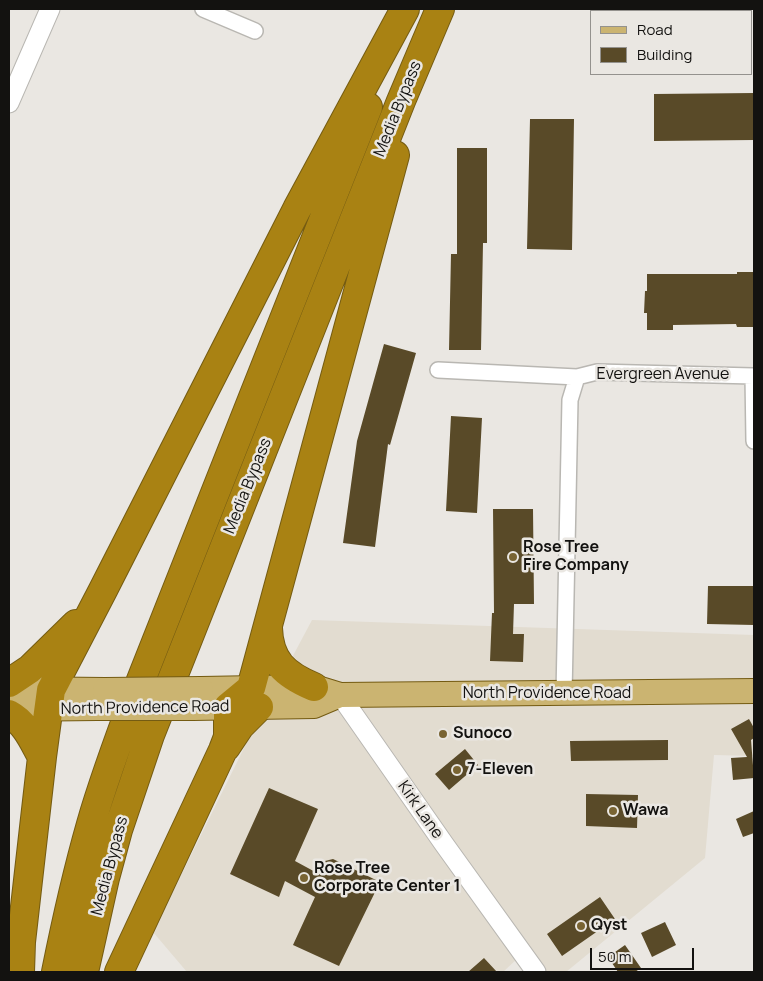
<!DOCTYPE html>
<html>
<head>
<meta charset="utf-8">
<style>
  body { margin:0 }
  #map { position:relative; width:763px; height:981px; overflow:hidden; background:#eae7e2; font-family:Manrope,sans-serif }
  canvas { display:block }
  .frame { position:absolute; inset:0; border:10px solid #131210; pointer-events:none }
  .legend { position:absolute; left:590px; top:10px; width:162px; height:65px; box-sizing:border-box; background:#eae7e2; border:1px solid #94928e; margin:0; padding:6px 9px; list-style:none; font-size:15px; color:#131210 }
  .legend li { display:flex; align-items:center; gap:10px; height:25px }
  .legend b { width:25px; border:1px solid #94928e }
  .scale { position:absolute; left:590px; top:948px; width:104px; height:22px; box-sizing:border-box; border:2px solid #131210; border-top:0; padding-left:6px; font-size:15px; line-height:18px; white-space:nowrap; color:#131210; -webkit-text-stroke:4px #eae7e2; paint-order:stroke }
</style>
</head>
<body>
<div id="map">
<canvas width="763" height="981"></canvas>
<div class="frame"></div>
<ul class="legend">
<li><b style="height:6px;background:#cbb471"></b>Road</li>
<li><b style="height:14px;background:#594a28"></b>Building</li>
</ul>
<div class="scale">50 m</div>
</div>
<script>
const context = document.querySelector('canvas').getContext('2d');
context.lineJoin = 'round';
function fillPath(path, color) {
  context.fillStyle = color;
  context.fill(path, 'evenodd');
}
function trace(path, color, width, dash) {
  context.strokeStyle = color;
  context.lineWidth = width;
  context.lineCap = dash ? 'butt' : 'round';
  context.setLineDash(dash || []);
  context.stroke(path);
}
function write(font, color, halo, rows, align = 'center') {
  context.font = font + ' Manrope,sans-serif';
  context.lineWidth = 5;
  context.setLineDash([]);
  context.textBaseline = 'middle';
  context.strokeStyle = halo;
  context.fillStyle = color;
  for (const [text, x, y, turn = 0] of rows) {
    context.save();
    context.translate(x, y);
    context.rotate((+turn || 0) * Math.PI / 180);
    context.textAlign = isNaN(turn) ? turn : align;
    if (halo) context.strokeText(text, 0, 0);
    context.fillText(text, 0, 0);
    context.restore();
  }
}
const built = new Path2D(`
  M312,620L754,635V756L714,755L705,858L566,972H537L518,958L503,972H187L153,932L246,744Z`);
const building = new Path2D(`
  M754,93V140L654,141V94Z
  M530,119H574L572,250L527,249Z
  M457,148H487V243H483L481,350H449L451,254H457Z
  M737,272H754V327H737L736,324L673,325V330H647V313H644L645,291H647V274H737Z
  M384,344L416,353L390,445L388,444L375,547L343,543L357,441Z
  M451,416L482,418L477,513L446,511Z
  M493,509H533L534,604H514L513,634H524L523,662L490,661L492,613H494Z
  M708,586H754V625L707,624Z
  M749,719L754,728V738L751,740L754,778L733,780L731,758L747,757L731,729Z
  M668,740V760L571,761L570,741Z
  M465,749L478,765L449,790L435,774Z
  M269,788L318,809L295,861L319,874L325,861L333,859L380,882L339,966L293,945L315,897L285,881L279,897L230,874Z
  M586,794L638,795L637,828L586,826Z
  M754,811V833L743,837L736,819Z
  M600,897L615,919L562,956L547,934Z
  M665,922L676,945L652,957L641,933Z
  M625,945L641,968L635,972H618L608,957Z
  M484,958L497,972H468Z`);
const minor = new Path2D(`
  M203,9L255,31
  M438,370L577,377
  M564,694L570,400L577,377L597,372L753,376L754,441`);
const tertiary = new Path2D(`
  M9,103L50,9
  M340,695L444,844L536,972`);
const primary = new Path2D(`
  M9,689L105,690
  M201,689L314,687L340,695L754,691
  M193,708L314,706L340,695
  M9,709L97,708`);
const motorway = new Path2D(`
  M268,628C269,661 285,675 314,687
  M9,683L30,669L76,624
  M9,714C26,723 33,741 42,757
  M226,747L240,726L259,707
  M20,972L21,942L42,757L51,690L103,590L297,209L405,9
  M56,972C66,922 77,873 91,824C105,775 123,728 141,680L368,107
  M84,972L105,878L118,830L150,735L401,101L440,9
  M119,972L223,750L228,737V707L251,688L395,155`);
const primaryBridge = new Path2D(`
  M105,690L201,689
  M97,708H193`);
const markers = [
  [513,557,5,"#796433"],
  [443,734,5,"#796433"],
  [457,770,5,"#796433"],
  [613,811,5,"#796433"],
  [304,878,5,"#796433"],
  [581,926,5,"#796433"]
];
const streetNames = [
  ["Media Bypass",398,109,-68],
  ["Evergreen Avenue",663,375],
  ["Media Bypass",248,486,-68],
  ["North Providence Road",547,694],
  ["North Providence Road",145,708,-1],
  ["Kirk Lane",420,810,55],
  ["Media Bypass",110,866,-75]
];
const poiNames = [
  ["Rose Tree",523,548],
  ["Fire Company",523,566],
  ["Sunoco",453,734],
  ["7-Eleven",467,770],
  ["Wawa",623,811],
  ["Rose Tree",314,869],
  ["Corporate Center 1",314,887],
  ["Qyst",591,926]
];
fillPath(built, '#e2dcd0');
fillPath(building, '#594a28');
trace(minor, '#b9b7b2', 18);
trace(tertiary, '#b9b7b2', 21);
trace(primary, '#745b12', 26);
trace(motorway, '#745b12', 30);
trace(minor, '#fff', 15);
trace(tertiary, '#fff', 19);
trace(primary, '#cbb471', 24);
trace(motorway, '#a98213', 28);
trace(primaryBridge, '#745b12', 26, []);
trace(primaryBridge, '#cbb471', 24);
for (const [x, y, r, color] of markers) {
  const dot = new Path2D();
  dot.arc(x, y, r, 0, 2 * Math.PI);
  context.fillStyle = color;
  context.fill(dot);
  trace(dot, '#eae7e2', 2);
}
write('16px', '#131210', '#eae7e2', streetNames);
write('bold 16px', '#131210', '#eae7e2', poiNames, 'left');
</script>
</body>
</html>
